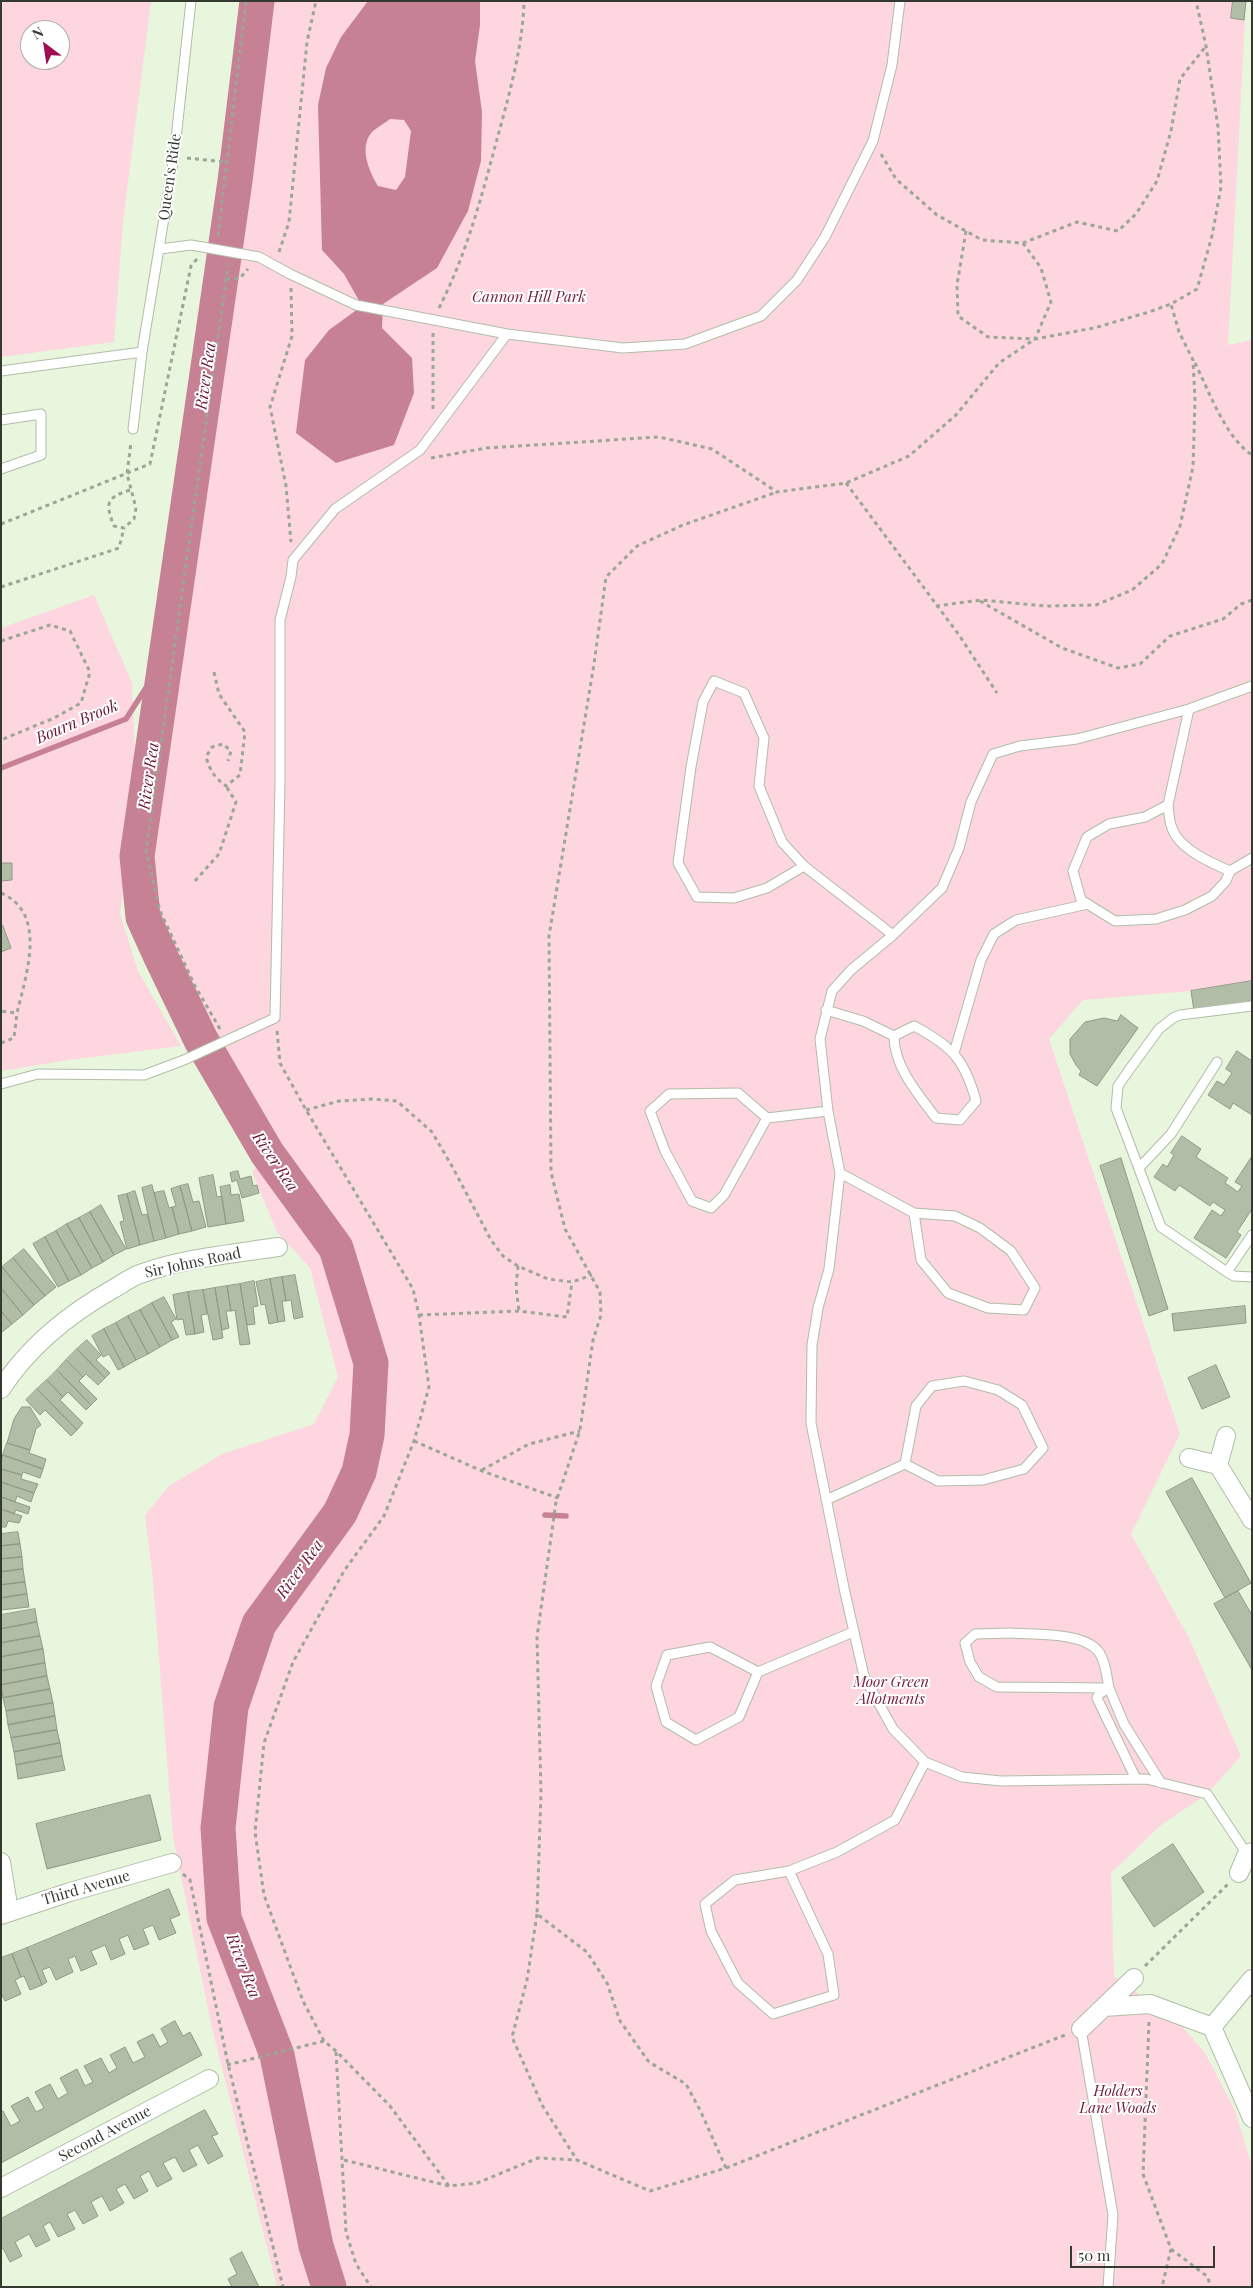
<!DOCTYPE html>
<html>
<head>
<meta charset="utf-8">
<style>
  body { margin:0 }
  #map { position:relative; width:1253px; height:2288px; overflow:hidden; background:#e9f6de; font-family:"Playfair Display",serif }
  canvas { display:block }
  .frame { position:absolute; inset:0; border:2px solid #353a31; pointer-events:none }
  .north { position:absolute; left:20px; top:20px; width:50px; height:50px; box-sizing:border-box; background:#fff; border:1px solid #aeb0ad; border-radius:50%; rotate:329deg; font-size:14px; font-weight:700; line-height:20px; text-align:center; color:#353a31 }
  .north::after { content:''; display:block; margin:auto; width:18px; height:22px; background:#a10d52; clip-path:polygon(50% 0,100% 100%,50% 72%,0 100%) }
  .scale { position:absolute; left:1070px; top:2246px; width:145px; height:22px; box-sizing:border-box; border:2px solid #353a31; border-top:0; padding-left:6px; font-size:15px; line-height:18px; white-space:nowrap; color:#353a31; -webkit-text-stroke:4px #fff; paint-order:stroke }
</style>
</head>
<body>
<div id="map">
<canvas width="1253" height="2288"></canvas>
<div class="frame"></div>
<div class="north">N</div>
<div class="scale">50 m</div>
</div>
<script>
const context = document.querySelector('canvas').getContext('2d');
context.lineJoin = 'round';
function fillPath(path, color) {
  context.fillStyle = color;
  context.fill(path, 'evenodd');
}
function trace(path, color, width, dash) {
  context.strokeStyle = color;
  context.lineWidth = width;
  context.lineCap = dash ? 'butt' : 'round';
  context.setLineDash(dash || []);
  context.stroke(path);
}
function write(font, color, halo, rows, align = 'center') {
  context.font = font + ' "Playfair Display",serif';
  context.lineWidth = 4;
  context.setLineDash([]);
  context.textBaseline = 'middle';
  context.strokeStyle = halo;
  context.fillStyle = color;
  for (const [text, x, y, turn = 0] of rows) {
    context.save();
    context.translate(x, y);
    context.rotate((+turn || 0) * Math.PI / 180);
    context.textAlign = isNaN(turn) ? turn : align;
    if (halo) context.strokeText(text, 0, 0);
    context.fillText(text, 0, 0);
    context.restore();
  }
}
const green = new Path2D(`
  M1,1H151L123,222L114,342L1,357ZM30,30H60V60H30Z
  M268,1H1246L1228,345L1252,340V981L1191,991L1083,1000L1049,1039L1180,1434L1131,1534L1189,1638L1241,1756L1207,1794L1161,1825L1111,1873L1114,1976L1180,2024L1205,2053L1235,2110L1252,2167V2287H277L212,2028L173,1837L153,1581L145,1515L169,1486L222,1454L314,1424L338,1377L310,1268L277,1232L252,1172L275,1145L164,953L153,909L155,850Z
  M94,595L132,683L136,783L120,914L138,971L181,1046L68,1060L1,1071V628Z`);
const water = new Path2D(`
  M368,1H480V25L475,61L482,112L481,161L468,211L437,268L383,304L382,328L412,358L414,393L394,445L336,463L296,433L305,360L329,330L362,306L344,274L322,250L318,105L326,68L341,37ZM390,119L404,120L411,131L405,177L396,190L378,186C369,171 358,146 373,131C378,127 385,123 390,119Z`);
const stream = new Path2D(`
  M1,768L126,719L165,658
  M545,1515L566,1516`);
const river = new Path2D(`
  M257,1L235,181L137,856L143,917L161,957L201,1040L267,1153L336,1248L371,1363L367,1435L359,1472L340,1513L259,1624L231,1707L218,1828L224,1918L277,2055L316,2246L329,2287`);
const building = new Path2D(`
  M1233,1H1246L1244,20L1231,18Z
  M1,863H12V880L1,881Z
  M3,926L11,948L1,952V927Z
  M1252,981V1002L1194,1011L1191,991Z
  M1121,1015L1138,1028L1097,1086L1079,1075L1081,1071L1076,1065L1070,1054V1039L1085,1022L1104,1018L1117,1021Z
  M1237,1051L1252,1061V1115L1233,1103L1230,1109L1208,1095L1217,1081L1224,1085L1232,1073L1226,1069Z
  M1182,1136L1201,1149L1196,1157L1228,1178L1225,1183L1238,1192L1242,1186L1235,1182L1252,1156V1209L1237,1232L1241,1235L1226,1258L1194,1238L1212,1210L1221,1216L1225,1210L1213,1202L1210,1206L1179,1185L1175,1191L1154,1177L1163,1164L1167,1167L1174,1155L1171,1153Z
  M1121,1158L1168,1309L1149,1316L1100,1166Z
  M238,1171L240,1179L251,1176L253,1186L257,1185L259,1193L242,1198L237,1180L232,1182L230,1173Z
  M213,1175L217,1197L222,1196L226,1224L208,1227L199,1178Z
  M188,1184L193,1202L199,1201L206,1227L192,1231L180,1186Z
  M152,1185L166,1238L154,1241L142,1188Z
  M230,1185L231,1195L239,1194L244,1221L226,1224L220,1187Z
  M180,1186L192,1231L179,1234L172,1207L176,1206L171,1189Z
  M135,1191L142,1215L147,1214L154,1241L140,1245L127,1194Z
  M164,1191L169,1208L172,1207L179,1234L166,1238L154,1193Z
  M127,1194L140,1245L127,1249L120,1222L124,1221L118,1196Z
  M101,1205L126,1249L114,1255L90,1212Z
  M90,1212L114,1255L103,1262L79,1218Z
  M79,1218L103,1262L92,1268L67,1224Z
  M67,1224L92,1268L81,1275L56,1231Z
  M56,1231L81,1275L69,1281L45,1237Z
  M45,1237L69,1281L58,1287L33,1244Z
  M24,1249L56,1287L45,1296L13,1258Z
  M13,1258L45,1296L34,1305L2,1267Z
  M2,1267L34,1305L23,1315L1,1288Z
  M295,1275L303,1317L294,1319L291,1300L286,1301L282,1277Z
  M282,1277L286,1301H282L285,1321L278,1322L270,1279Z
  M270,1279L278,1322L269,1324L265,1304L261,1305L256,1282Z
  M254,1281L258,1306L253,1307L255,1324L247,1325L240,1284Z
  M240,1284L250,1344L240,1345L235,1310L231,1311L227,1286Z
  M227,1286L231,1311H226L229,1328L222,1330L215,1288Z
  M1,1288L23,1315L12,1324L1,1311Z
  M215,1288L223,1338L213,1340L203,1290Z
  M203,1290L207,1314L201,1315L204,1332L195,1334L188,1292Z
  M188,1292L195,1334L186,1335L183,1319L177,1320L173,1295Z
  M164,1297L176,1319L171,1322L179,1337L172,1340L152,1303Z
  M152,1303L172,1340L160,1347L140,1310Z
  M1245,1306L1246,1323L1174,1331L1172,1314Z
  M140,1310L160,1347L148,1354L128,1316Z
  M1,1311L12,1324L1,1333Z
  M128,1316L148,1354L136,1360L116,1323Z
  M116,1323L136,1360L124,1367L104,1329Z
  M104,1329L124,1367L118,1370L109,1354L103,1357L92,1336Z
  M87,1340L101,1355L96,1360L110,1373L105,1378L77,1349Z
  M77,1349L105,1378L98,1385L86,1374L83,1377L66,1360Z
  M66,1360L83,1377L79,1381L97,1399L91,1405L57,1370Z
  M1216,1365L1230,1397L1202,1409L1188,1378Z
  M57,1370L91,1405L86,1410L68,1392L63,1397L47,1380Z
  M47,1380L63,1397L60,1400L83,1423L77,1430L37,1389Z
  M37,1389L77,1430L71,1436L45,1410L40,1415L26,1400Z
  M22,1407H30L41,1425L36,1429L30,1450L7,1443L14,1419Z
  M7,1443L30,1450L29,1453L46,1459L43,1469L3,1455Z
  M3,1455L43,1469L40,1478L23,1472L22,1475L1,1469Z
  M1,1469L22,1475L21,1479L38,1484L34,1493L1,1482Z
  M1192,1478L1251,1583L1225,1598L1166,1492Z
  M1,1482L34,1493L31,1502L17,1496L15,1502L1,1497Z
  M1,1497L30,1507L28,1514L16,1510L14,1514L1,1509Z
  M1,1509L22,1516L19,1523L8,1521L6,1527H1Z
  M18,1532L20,1544L1,1546V1534Z
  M20,1544L22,1557L1,1559V1546Z
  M22,1557L23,1569L1,1572V1559Z
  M23,1569L25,1582L1,1585V1572Z
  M25,1582L27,1594L1,1598V1585Z
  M1238,1591L1252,1615V1670L1214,1604Z
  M27,1594L29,1607L1,1610V1598Z
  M35,1609L37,1622L1,1629V1615Z
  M37,1622L40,1636L1,1643V1629Z
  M40,1636L43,1649L1,1657V1643Z
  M43,1649L45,1663L1,1671V1657Z
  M45,1663L47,1676L1,1685V1671Z
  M47,1676L50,1689L3,1698L1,1685Z
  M50,1689L53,1703L6,1711L3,1698Z
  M53,1703L55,1716L8,1725L6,1711Z
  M55,1716L57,1730L11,1738L8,1725Z
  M57,1730L60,1743L14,1752L11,1738Z
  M60,1743L62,1756L16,1765L14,1752Z
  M62,1756L65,1770L18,1779L16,1765Z
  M150,1795L161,1840L47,1869L36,1824Z
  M1173,1844L1204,1892L1154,1927L1122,1878Z
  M169,1889L180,1915L170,1919L176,1933L159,1940L153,1925L143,1929L149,1944L134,1950L128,1935L119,1939L125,1954L111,1960L105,1945L91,1951L97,1964L81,1971L75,1956L68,1959L73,1972L56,1980L50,1967L42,1970L47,1982L42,1985L27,1948Z
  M27,1948L42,1985L30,1990L24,1976L21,1977L12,1954Z
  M12,1954L21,1977L15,1980L21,1994L5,2001L1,1993V1958Z
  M175,2021L183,2036L190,2032L202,2055L1,2163V2112L3,2111L11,2126L20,2121L11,2106L28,2097L36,2112L44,2108L35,2092L50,2084L58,2099L68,2093L60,2078L77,2069L85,2086L93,2082L84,2066L101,2058L109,2073L117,2068L110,2055L125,2047L133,2063L145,2057L137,2042L153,2034L160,2047L168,2042L161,2029Z
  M205,2110L218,2134L212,2136L223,2156L208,2164L198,2145L189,2150L197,2165L183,2172L175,2157L163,2163L172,2179L157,2187L149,2171L140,2176L148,2191L134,2199L125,2184L116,2189L124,2203L110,2211L102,2196L91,2202L98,2216L83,2224L75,2210L67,2214L75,2229L58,2237L50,2222L43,2226L50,2240L36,2247L29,2234L15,2242L22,2256L10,2262L3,2248L1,2249V2219Z
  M242,2252L259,2287H232L228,2279L237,2274L230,2259Z`);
const path = new Path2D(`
  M881,154L896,179L937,215L982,240L1023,243L1077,222L1118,231L1136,214L1157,181L1171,131L1180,79L1206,46
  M187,158L225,162
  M966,231L957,285L958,316L988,337L1035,339L1051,302L1041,268L1023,243
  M218,236L246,1
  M279,252L289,222L307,42L316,1
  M226,279L240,278L248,269
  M291,288L292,336L270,407L286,486L291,542
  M439,308C466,255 481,199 496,143C508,99 523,47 524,1
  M1195,363C1209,391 1225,437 1252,455
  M433,409V332
  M431,458L486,448L659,437L712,449L777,492L846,483L909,456L956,415L999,363L1035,339L1094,328L1149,312L1171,304L1197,289L1212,236L1221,187L1218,127L1206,46L1196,1
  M846,483L959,635L997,693
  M130,490C106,498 105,503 114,526L124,528L134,519L136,508L127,474L131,442
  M1,524L150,464L191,266L197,259
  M1,587L119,548L124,528
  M980,601L1062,648L1118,668L1140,664L1170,636L1223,619L1241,604L1252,600
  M936,606L981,600L1046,606L1096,605L1132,590L1162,564L1180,526L1193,467L1195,400L1193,360L1179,332L1171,304
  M1,641L50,625L70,631L90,672L81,703L54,718L1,740
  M214,672L219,694L245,732L240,775L226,786C215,778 210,771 206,757L212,747L223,744L231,751L228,761
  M195,881L219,854L236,802L226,786
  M1,893C48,913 26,975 17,1013L1,1011
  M220,1029L195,986L160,911L146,851L228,265
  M277,1031L280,1063L306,1110L413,1289L419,1315L429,1387L414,1441L384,1516L344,1571L293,1662L264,1743L255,1832L264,1895L303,2001L324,2041L336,2051L390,2106L449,2186
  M1,1043L14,1038L17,1013
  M306,1110L339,1101L372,1099L397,1101L432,1132L453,1168L491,1240L503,1256L518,1266L548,1279L572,1282L592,1275
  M518,1266L516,1287L519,1311
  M419,1315L519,1311L567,1317L572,1282
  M414,1441L482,1471L558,1498
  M482,1470L529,1444L580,1431
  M183,1874L190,1880L228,2064L283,2287
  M537,1914L527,1980L512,2037L542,2105L577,2160
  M1145,1966L1228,1884
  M1149,2022L1143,2174L1171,2249L1162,2287
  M336,2052L346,2232L356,2264L371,2287
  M227,2065L324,2041
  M344,2160L449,2186L477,2183L538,2158L577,2160L650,2191L726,2168L1065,2035
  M726,2168L701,2112L686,2084L649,2062L620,2021L607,1983L587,1952L537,1914L541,1793L537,1637L556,1502L580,1430L593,1340L601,1315L600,1292L565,1229L551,1172L549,936L594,664L606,577L637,546L683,525L777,492
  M1171,2249L1208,2277L1210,2287`);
const lane = new Path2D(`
  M160,249L191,245L259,257L290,274L356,305L507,334
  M1,371L142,352
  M1,420L41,414V455L1,469
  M133,429L142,352L174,157L191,1
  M1189,709L1168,805L1145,817L1109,824L1087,837L1073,871L1081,900L1115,921L1156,919L1185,910L1212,896L1226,881L1230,871L1252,858
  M1168,805C1169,812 1169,821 1172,828C1179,849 1211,863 1230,871
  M804,866L767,888L734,898L697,897L678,863L691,767L703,702L714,681L744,693L764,738L759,786L782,842L804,866L893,935
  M1252,1006L1180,1015L1173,1018L1159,1029L1129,1070L1118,1086L1116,1108L1161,1227L1227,1272L1234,1276L1252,1277
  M826,1010L863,1021L894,1036L914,1026C952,1046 965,1060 976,1101L960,1120L936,1118C918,1094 894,1067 894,1036
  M954,1053L981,960L994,934L1016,920L1088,904
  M1,1084L38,1074L144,1075L184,1060L275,1018L280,782V620L291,577L293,560L335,509L420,450L507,334L623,348L685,344L761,316L797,280L825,237L873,141L892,65L900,1
  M767,1118L724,1195L711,1208L692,1201L665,1151L650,1111L669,1094L738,1093L767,1118L828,1111
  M1139,1168L1171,1134L1217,1062
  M840,1173L914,1213L955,1216L980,1228L1011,1251L1035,1288L1024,1310L988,1308L948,1293L921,1260L914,1213
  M1227,1272L1252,1235
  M826,1500L905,1464L916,1406L932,1386L964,1381L998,1390L1022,1405L1043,1448L1024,1469L983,1480L938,1481L905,1464
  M1011,1633C1035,1635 1082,1632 1098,1651C1105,1659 1107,1677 1109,1688L997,1687L979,1677L970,1662L965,1643L975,1634Z
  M758,1672L739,1717L696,1740L666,1722L656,1686L667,1655L710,1647L758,1672L853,1632
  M1136,1779L1097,1698L1099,1694L1109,1688L1124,1724L1161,1783
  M1247,1854L1207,1794L1146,1779L1001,1781L962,1777L925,1762L893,1729L864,1676L844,1588L811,1423L812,1345L818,1308L829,1269L840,1173L828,1111L820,1039L832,991L851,970L893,935L942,888L959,848L971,802L993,754L1020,746L1077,739L1189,709L1252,686
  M789,1871L828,1954L834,1995L773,2014L738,1983L711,1931L705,1904L735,1880L789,1871L837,1852L895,1820L925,1762
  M1081,2029L1113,2215L1108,2287`);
const street = new Path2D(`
  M1,1389C29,1346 69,1314 113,1289C122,1284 131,1277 140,1274C184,1258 232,1254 278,1247
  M1189,1458L1218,1465L1226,1436
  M1218,1465L1252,1520
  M1,1862L9,1911
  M1239,1873L1247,1854L1252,1852
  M1,1915L70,1892L172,1863
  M1104,2007L1150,2004L1212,2027L1252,1979
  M1212,2027L1252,2118
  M1081,2029L1134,1978
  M1,2188L209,2079`);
const streetNames = [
  ["Queen's Ride",170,177,-82],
  ["Sir Johns Road",193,1263,-12],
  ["Third Avenue",86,1888,-16],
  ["Second Avenue",105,2134,-28]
];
const parkNames = [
  ["Cannon Hill Park",529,297],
  ["Moor Green",891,1682],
  ["Allotments",891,1699],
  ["Holders",1118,2091],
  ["Lane Woods",1118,2108]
];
const waterNames = [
  ["River Rea",206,376,-82],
  ["Bourn Brook",77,722,-23],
  ["River Rea",149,776,-82],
  ["River Rea",275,1162,56],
  ["River Rea",300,1569,-54],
  ["River Rea",243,1966,69]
];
fillPath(green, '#fdd6df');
fillPath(water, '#c68195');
trace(stream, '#c68195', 5.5);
trace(river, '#c68195', 35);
fillPath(building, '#b1bda6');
trace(building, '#8f9a84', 1);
trace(lane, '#b1bda7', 11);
trace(street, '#b1bda7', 20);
trace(path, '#9ca694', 3, [4, 4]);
trace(lane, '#fff', 9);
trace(street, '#fff', 18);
write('15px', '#353a31', '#fff', streetNames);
write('italic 15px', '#73203f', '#fff', parkNames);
write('italic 16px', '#691637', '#fff', waterNames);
</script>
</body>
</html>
